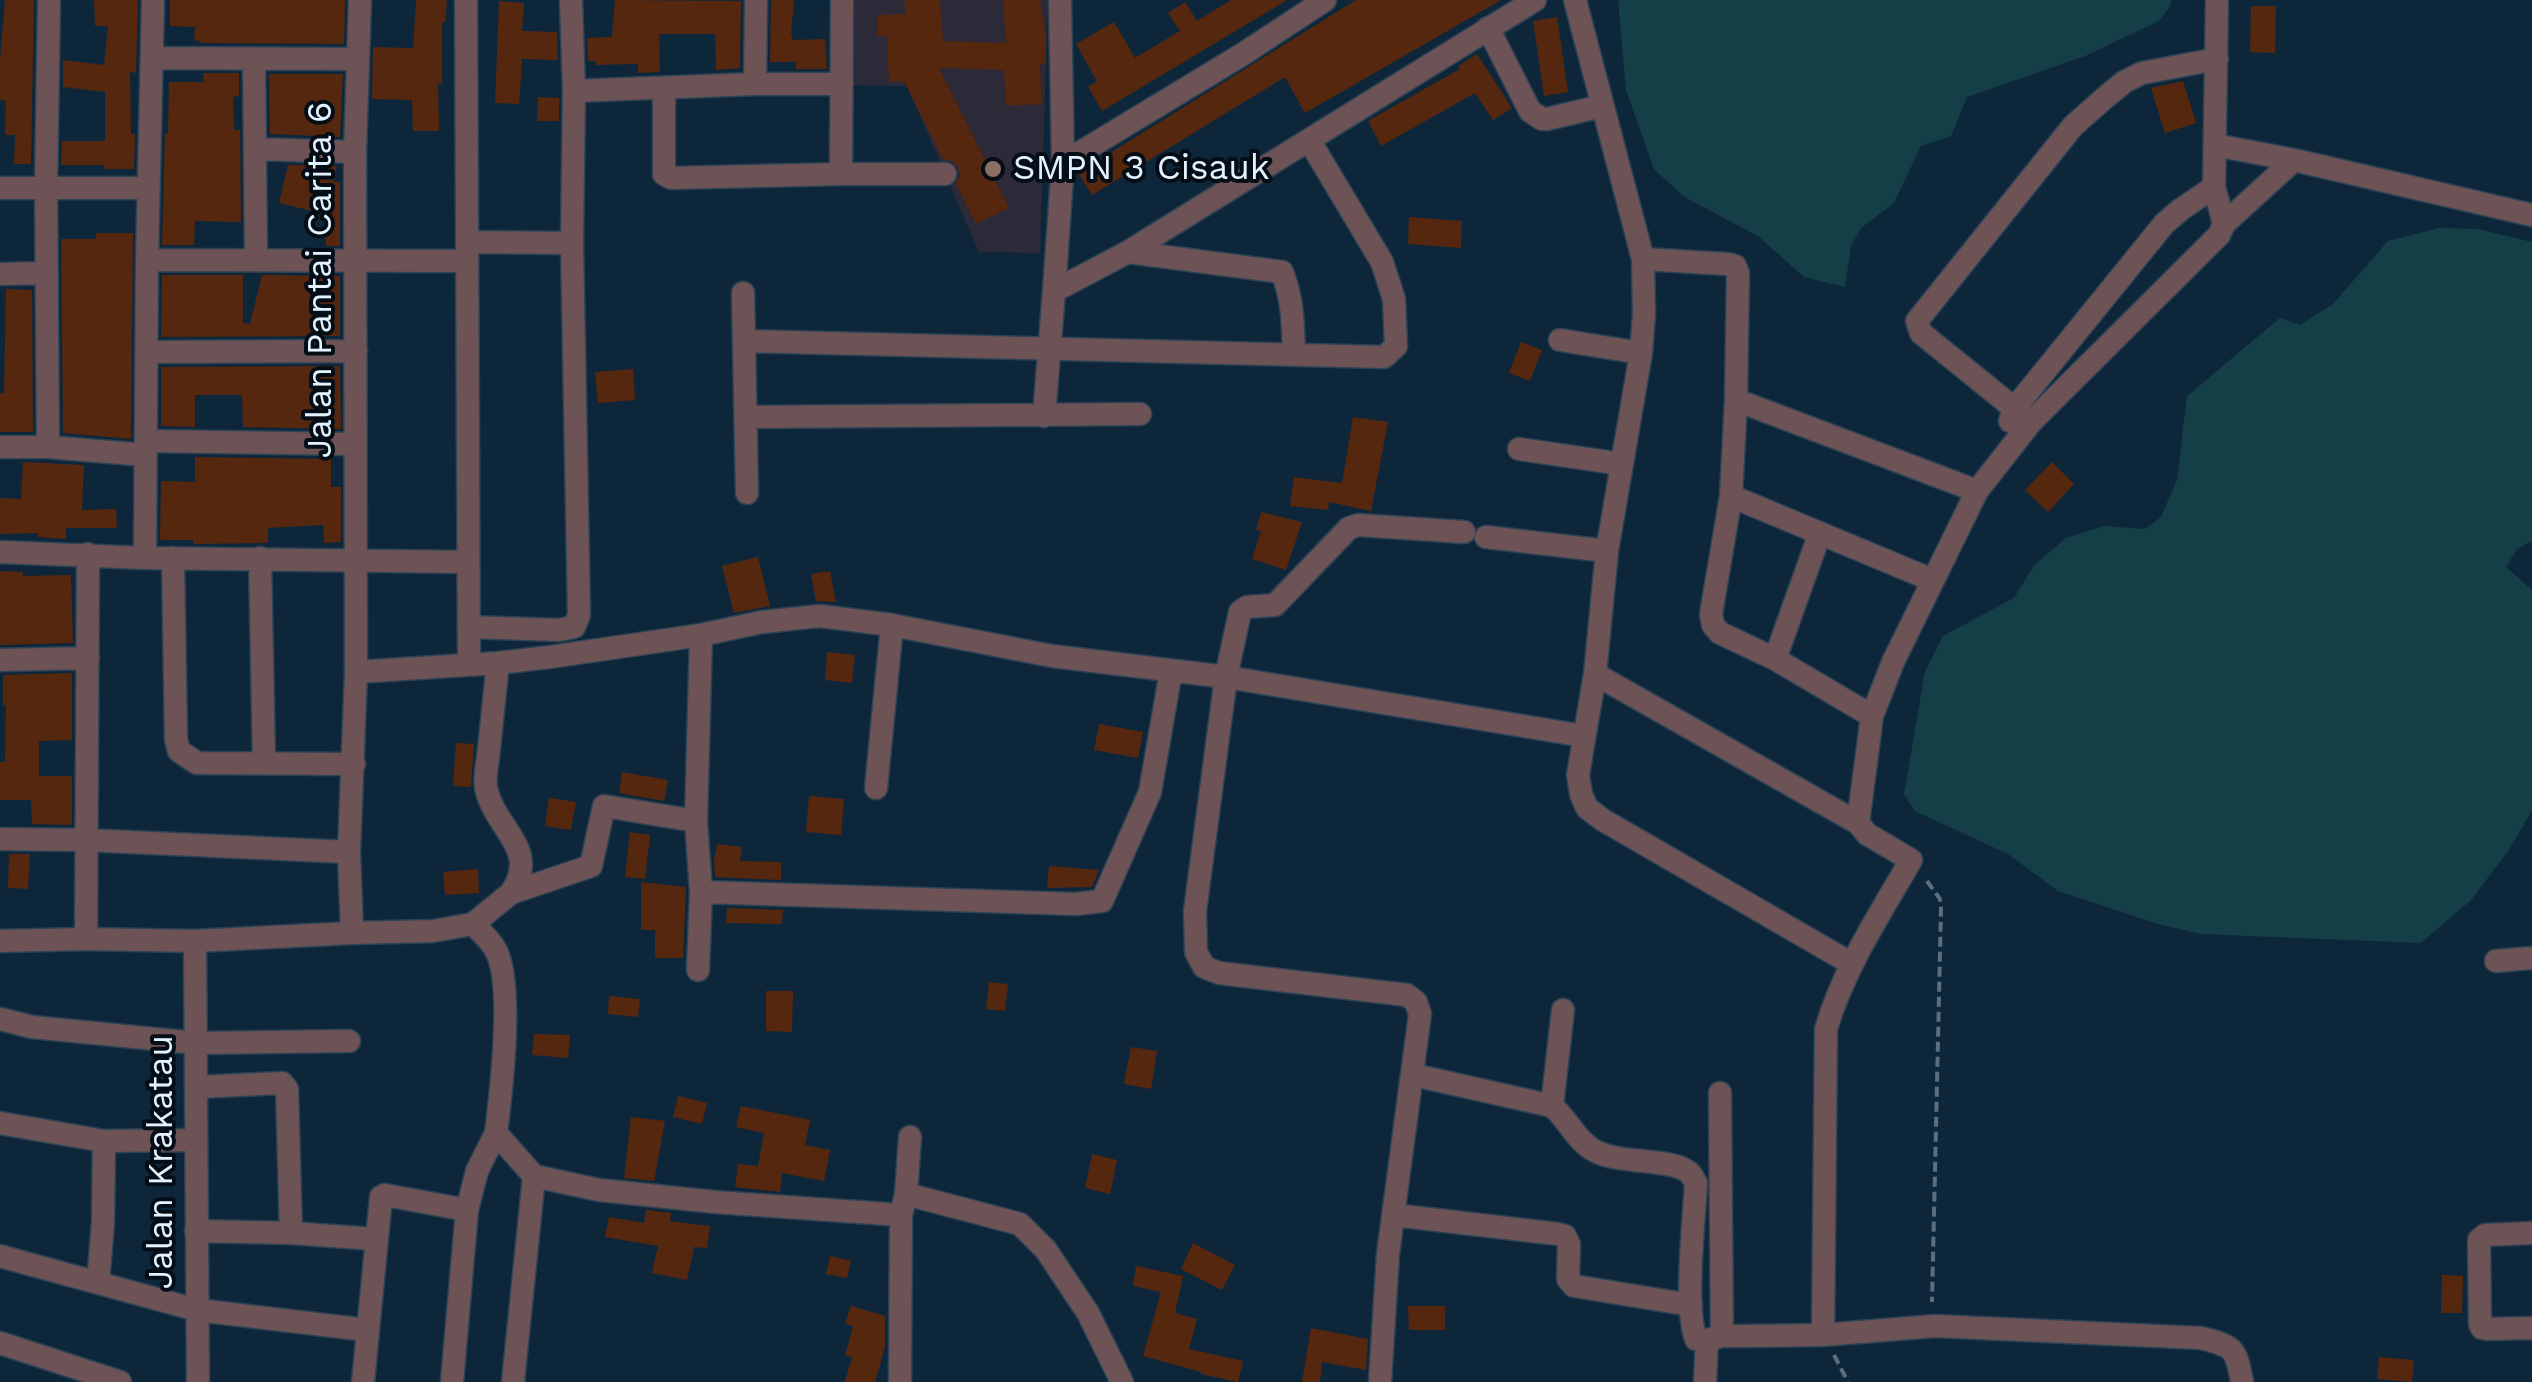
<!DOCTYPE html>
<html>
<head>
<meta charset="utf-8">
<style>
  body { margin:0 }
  canvas { display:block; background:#0e2639 }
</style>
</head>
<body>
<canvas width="2532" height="1382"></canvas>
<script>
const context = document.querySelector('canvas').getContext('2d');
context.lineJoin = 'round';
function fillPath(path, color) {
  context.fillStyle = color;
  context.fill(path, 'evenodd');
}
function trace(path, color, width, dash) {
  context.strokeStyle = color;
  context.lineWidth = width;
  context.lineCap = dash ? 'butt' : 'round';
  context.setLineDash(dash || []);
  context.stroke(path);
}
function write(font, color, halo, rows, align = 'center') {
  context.font = font + ' "Work Sans",sans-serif';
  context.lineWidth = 8;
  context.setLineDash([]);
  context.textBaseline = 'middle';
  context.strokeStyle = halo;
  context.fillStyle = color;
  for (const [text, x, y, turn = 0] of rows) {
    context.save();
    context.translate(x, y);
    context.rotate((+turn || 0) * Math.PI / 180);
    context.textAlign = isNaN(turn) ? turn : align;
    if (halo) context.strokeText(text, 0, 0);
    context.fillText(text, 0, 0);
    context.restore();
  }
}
const education = new Path2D(`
  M846,0H1048L1040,253L979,252L907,86L848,85Z`);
const water = new Path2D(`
  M1618,0H2171V5L2159,21L2085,56L1967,97L1951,136L1921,146L1894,203L1861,228L1851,246L1845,287L1804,277L1758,236L1684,197L1654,169L1626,90Z
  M2439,228L2478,229L2532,242V541L2517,549L2506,567L2532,590V810L2509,850L2471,900L2421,943L2201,934L2158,924L2058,891L2008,854L1915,811L1904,794L1925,671L1943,636L2014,598L2035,564L2066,538L2104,526L2145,529L2161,517L2177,480L2187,396L2280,318L2300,325L2333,304L2388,241Z`);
const building = new Path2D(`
  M5,0H34L31,164H14L15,135H5L6,101L0,100V60Z
  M94,0H138L136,73L130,72L131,134H135L134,169H104V165H61L62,141H105V92L63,87V60L104,65L108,26H95Z
  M170,0H345L344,44L200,43V41L194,40L195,27L170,26Z
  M416,0H447L445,23L442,22V84H438L439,131H413L412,100L372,99L373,47L413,48Z
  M615,0L741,1L740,68L716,70L715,34H659L660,72L638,73V64L596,65V61H588L587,38L612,37Z
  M773,0H794L791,33L793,40L825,39L827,69H796V62H770L771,1Z
  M904,0H940L943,41L1006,43L1003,0H1040L1046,38V63L1040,64L1042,104L1006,106L1004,70L939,68L1009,208L976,224L956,184L960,175L957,166L952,161L943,159L904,81L889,82L887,36H878L877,15L906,14Z
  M1231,0H1287L1102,111L1088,87L1097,81L1076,44L1114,22L1135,58L1180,31L1168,13L1185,2L1197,21Z
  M1356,0H1501L1305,113L1285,77L1092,195L1078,173Z
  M499,1L524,3L522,31L557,32L558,60L522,59L519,104L495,103Z
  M2251,6H2276L2275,53L2250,52Z
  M1557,17L1568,92L1544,96L1533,21Z
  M1477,54L1512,108L1493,120L1475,93L1381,146L1368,121L1460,69L1458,66Z
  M203,73H239V96L233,97L234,130H240L241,222L195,221L194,245H162L165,134H168L169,82H204Z
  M269,74H343L340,137L270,134Z
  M2183,81L2196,123L2165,133L2151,88Z
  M538,97L559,98V121H537Z
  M288,165L337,166L333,182H340V246H326L325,214L279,203Z
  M1409,217L1462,221L1461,248L1408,244Z
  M96,233H133L131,439L63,433L61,239H96Z
  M162,275H243V323L250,324L262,275L340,276V336L161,337Z
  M6,289L32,290L33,432H0V393H4Z
  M1521,342L1542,350L1530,381L1509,373Z
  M340,366L341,429L243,427L242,395H195V427L161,426V367Z
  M633,369L635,400L598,403L595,372Z
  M1353,417L1388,422L1371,511L1329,502L1328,510L1290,506L1294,477L1342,483Z
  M195,457L331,459V487H341V542L324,543L323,525L268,528V543L193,544V540H160L161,481L195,482Z
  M23,462L84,465L82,510L116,509L117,528H66V539L38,537V533L0,534V498L21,499Z
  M2052,462L2074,484L2048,512L2025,490Z
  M1261,512L1302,522L1286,570L1252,559L1261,531L1256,530Z
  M758,557L770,606L734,613L722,566Z
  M0,571L23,572V576L71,575L73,643L0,645Z
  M830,571L836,602L816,601L811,574Z
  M827,652L855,655L852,683L825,680Z
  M72,673V740L39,741V776H72V825L32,824L31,800H0V762H5L6,705H3V675Z
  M1099,724L1143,732L1138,758L1094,750Z
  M456,743L474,744L471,787L453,786Z
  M622,772L668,780L664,801L619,793Z
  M809,796L844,799L841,835L806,832Z
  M549,798L576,802L571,830L545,826Z
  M630,832L650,835L645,879L625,877Z
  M717,844L742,847L740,861L781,862V880L715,877L714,859Z
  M9,854H30L28,889L8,888Z
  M1049,866L1099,870L1092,887L1047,888Z
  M478,869L479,893L445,895L443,872Z
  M641,882L686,887L683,958H655V930H641Z
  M727,908L783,910L782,924L726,923Z
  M989,982L1008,984L1005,1011L986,1009Z
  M766,991H793L792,1032L766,1031Z
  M609,996L640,999L638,1017L608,1014Z
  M534,1034L570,1035L568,1058L532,1055Z
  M1131,1047L1157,1051L1151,1089L1124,1084Z
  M678,1096L707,1103L702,1124L673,1117Z
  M741,1106L810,1120L805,1145L830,1150L824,1181L782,1173L780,1192L735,1187L738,1164L758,1166L764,1133L736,1127Z
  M631,1117L665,1121L654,1181L624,1178Z
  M1092,1154L1117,1160L1110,1194L1085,1188Z
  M646,1210L671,1213L670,1221L710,1226L707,1248L694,1247L687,1280L652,1273L658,1246L605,1237L609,1217L644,1223Z
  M1193,1243L1235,1265L1222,1290L1181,1269Z
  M830,1256L851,1261L847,1278L826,1274Z
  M1136,1266L1183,1276L1175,1313L1197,1319L1189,1349L1243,1361L1238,1382L1201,1374V1372L1143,1356L1161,1292L1133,1286Z
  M2442,1275L2463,1276L2462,1313H2441Z
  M851,1306L885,1316V1347L875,1382H845L852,1357L845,1356L853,1326L845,1324Z
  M1408,1306H1445V1330H1409Z
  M1311,1328L1368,1339L1366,1370L1322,1362L1320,1382H1302Z
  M2379,1357L2414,1360L2412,1382L2377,1379Z`);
const path = new Path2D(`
  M1927,881L1940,899L1941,909L1932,1302
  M1834,1355L1848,1382`);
const minor = new Path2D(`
  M466,0L469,664
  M1575,0L1643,259L1644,314L1641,353L1607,551L1595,674L1578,775L1581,794L1587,808L1603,820L1852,964
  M2217,0L2214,187L2224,224
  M1488,28L1530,111L1542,119H1547L1602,106
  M153,58L358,59
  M254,59L256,259
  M755,84L756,0
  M664,88V174L671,178L841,174H945
  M574,91L755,84H842
  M2215,145L2294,160L2532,215
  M255,149L355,152
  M1063,163L1243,54L1325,0
  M841,174L842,0
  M0,188H148
  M467,242L572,243
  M1128,252L1282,272C1293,299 1293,325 1294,354
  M1643,259L1727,264L1735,266L1738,273L1736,400L1731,496L1711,614L1713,625L1720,633L1775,659L1872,716
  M147,260L466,261
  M0,274L47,273
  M1054,291L1063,163L1060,0
  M743,293L747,493
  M1560,340L1641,353
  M745,341L1384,357L1396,346L1394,299L1382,262L1309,140
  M148,352L356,351
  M1736,400L1977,491
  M1044,416L1054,291L1128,252L1535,0
  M747,417L1140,414
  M2010,421L2014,409L2164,224L2180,210L2214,187
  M2031,422L1921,333L1917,321L2073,126L2107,96L2124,82L2142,73L2217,59
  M146,441L355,444
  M0,447H48L146,455
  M48,447L46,188L49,0
  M1519,449L1622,464
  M1731,496L1932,580
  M1486,537L1607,551
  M0,552L145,558L468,562
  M145,558L147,260L153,0
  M173,558L176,739L179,751L197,763L354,764
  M260,558L264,763
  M469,627L559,630L574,627L579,615L572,243L574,91L571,0
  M1775,659L1820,533
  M0,660L88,658
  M498,663C495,691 492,720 489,749C488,761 484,776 486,788C495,830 541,849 511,893
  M356,672L498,663L550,657L701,635L762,622L820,616L892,625L1052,656L1226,677L1584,736
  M1595,674L1858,823
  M876,788L892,625
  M0,839L85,840L349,852
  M701,892L1076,904L1102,901L1150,792L1171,671
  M473,924L511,893L591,866L604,806L696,821
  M352,933L349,852L356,672L355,152L360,0
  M86,939L88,554
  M0,941L86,939L195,941L352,933L433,931L473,924C480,931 488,938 494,947C515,979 501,1093 496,1133L534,1176L599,1190L715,1202L901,1215
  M195,941L198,1382
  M2496,961L2532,958
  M698,970L701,892L696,821L701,635
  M0,1019L32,1027L196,1043L349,1041
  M1414,1075L1552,1106C1568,1119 1576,1141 1595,1151C1619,1164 1668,1158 1687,1171C1692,1174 1693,1178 1696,1183C1694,1220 1684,1308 1696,1339L1707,1340L1722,1336H1742L1823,1335L1935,1326L2201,1338C2234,1346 2236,1348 2242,1382
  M196,1087L282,1083L287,1089L291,1233
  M1720,1093L1722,1336
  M1552,1106L1563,1010
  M0,1123L104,1141L195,1140
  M906,1194L1020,1224L1046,1250L1088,1313L1122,1382
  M1394,1215L1558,1234L1565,1236L1569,1244L1568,1279L1574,1286L1691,1305
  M196,1231L291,1233L375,1239
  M2532,1233L2485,1235L2479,1240L2480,1324L2482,1328L2488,1329L2532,1328
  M0,1256L197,1310L367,1330
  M98,1283L103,1222L104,1141
  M1823,1335L1826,1029C1844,968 1880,914 1911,860L1867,834L1858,823L1872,716L1893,662L1977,491L2031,422L2219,235L2224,224L2294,160
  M0,1343L120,1382
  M363,1382L381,1197L385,1195L467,1210
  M452,1382L467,1210L477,1171L496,1133
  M513,1382L534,1176
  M900,1382L901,1215L906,1194L910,1137
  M1380,1382L1388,1254L1420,1014L1416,1002L1407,995L1219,973L1204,967L1196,952L1195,911L1226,677L1240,612L1247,607L1275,605L1349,528L1358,525L1464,532
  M1705,1382L1707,1340`);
const markers = [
  [993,169,10,"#8d6e63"]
];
const poiNames = [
  ["SMPN 3 Cisauk",1013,169]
];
const streetNames = [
  ["Jalan Pantai Carita 6",321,280,-90],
  ["Jalan Krakatau",162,1162,-90]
];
fillPath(education, '#2c2939');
fillPath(water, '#153f46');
fillPath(building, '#56270f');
trace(minor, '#2c4355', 25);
trace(path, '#5a6f7f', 4, [10, 5]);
trace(minor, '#6d5356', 22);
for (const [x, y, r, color] of markers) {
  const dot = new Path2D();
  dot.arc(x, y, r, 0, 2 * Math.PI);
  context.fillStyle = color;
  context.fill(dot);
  trace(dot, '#050e17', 4);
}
write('35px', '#e3f2ff', '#050e17', poiNames, 'left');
write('35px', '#e3f2ff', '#050e17', streetNames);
</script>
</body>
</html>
